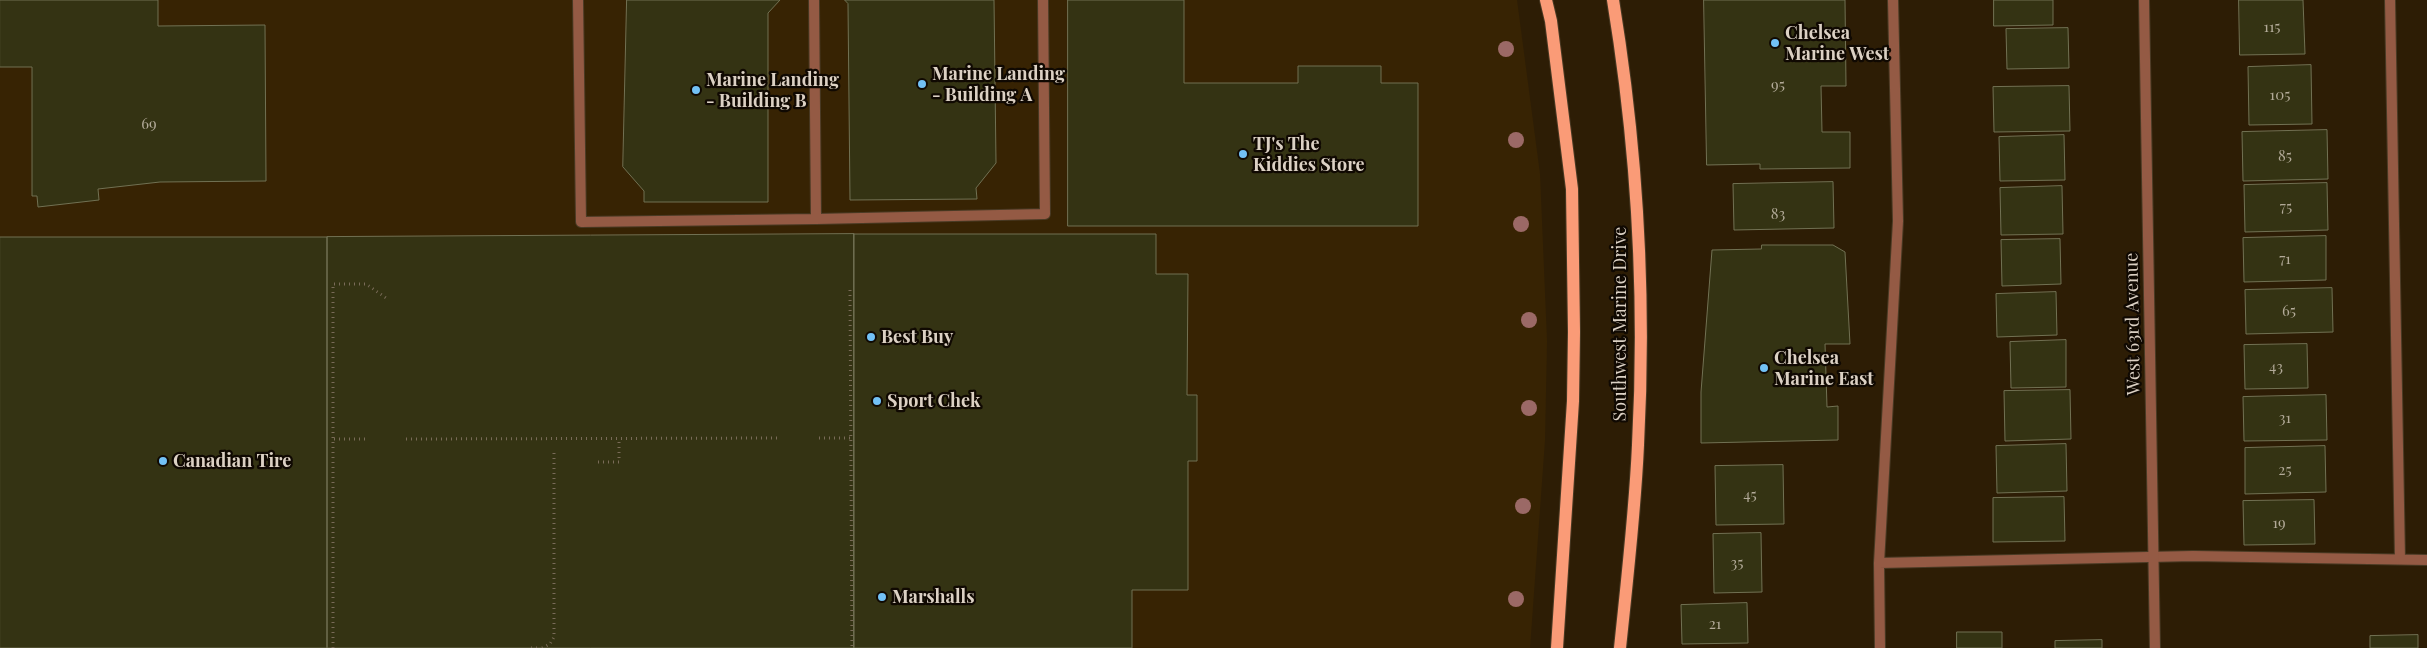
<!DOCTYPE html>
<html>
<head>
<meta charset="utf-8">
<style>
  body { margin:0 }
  canvas { display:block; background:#2d1d05 }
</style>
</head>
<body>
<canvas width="2427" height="648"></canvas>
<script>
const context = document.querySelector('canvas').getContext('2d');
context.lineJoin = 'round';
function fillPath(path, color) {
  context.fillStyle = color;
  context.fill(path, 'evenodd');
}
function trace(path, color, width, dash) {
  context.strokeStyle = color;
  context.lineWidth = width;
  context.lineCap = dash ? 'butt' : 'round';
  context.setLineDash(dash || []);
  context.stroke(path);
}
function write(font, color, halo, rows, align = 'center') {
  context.font = font + ' "Playfair Display",serif';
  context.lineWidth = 4.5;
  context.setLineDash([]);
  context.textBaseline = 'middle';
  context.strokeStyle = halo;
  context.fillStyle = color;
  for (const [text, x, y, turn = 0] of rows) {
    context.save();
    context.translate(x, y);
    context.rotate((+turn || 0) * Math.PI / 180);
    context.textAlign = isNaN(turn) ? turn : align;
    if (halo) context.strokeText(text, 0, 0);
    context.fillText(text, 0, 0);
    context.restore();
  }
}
const built = new Path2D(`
  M0,0H1517L1540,174L1547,341L1545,440L1530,648H0Z`);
const building = new Path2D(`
  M0,0H158V26L265,25L266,181L160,182L98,189L99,200L38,207L37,196H32V67H0Z
  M627,0H780L768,13V202H644V191L623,167Z
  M845,0H994L996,163L976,188L977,199L850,200L848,4Z
  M1068,0H1184V83H1298V66H1381V83H1418V226H1068Z
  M1704,0H1845L1846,86H1821L1822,132H1850V168L1760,169V164L1707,165Z
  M1994,0H2053V25L1994,26Z
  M2239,0H2303L2305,54L2240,55Z
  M2068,28L2069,68L2007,69L2006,29Z
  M2311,65L2312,124L2249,125L2248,67Z
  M2069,86L2070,131L1994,132L1993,87Z
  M2327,130L2328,179L2243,181L2242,132Z
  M2064,135L2065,180L2000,181L1999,137Z
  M1833,182L1834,228L1734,230L1733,184Z
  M2327,183L2328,230L2245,232L2244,185Z
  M2062,186L2063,234L2001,235L2000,188Z
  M854,234H1156V274H1188L1187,395H1197V461H1188V590H1132V648H854Z
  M854,234V648H327V237Z
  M2326,236V280L2244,282L2243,238Z
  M0,237H327V648H0Z
  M2060,239L2061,284L2002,286L2001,240Z
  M1762,245H1833L1845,252L1850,344H1825L1827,407L1838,406V440L1701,443V392L1712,250L1761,249Z
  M2332,288L2333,332L2246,334L2245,290Z
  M2056,292L2057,335L1997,337L1996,294Z
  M2066,340V387L2011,388L2010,342Z
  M2307,344L2308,388L2245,389L2244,345Z
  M2070,390L2071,439L2005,441L2004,391Z
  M2326,395L2327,440L2244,441L2243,397Z
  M2066,444L2067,491L1997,493L1996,446Z
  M2325,446L2326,492L2245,494V448Z
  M1783,465L1784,524L1716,525L1715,466Z
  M2064,497L2065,541L1993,542V498Z
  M2314,500L2315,544L2244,545L2243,501Z
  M1761,533L1762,592L1714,593L1713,534Z
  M1747,603L1748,643L1682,644L1681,605Z
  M1957,632H2002V648H1957Z
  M2418,635V648H2370V636Z
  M2102,640V648H2055V641Z`);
const path = new Path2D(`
  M850,290L852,648
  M819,438H851
  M334,439H367
  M406,439L780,438
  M598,462H619V439
  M333,648V284H366L389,300
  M531,648H541
  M542,648L550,644L554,637V453`);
const lane = new Path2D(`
  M578,0L581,222L816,219L814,0
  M2390,0L2400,559
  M816,219L1045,214L1043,0
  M1879,563L2193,556L2427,560
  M1880,648L1879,563L1898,221L1893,0`);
const street = new Path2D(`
  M2144,0L2155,648`);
const primary = new Path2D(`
  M1546,0L1551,21L1572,189L1574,332L1573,401L1557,648
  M1613,0C1637,146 1646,296 1638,445C1635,513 1627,580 1620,648`);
const trees = [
  [1506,49],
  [1516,140],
  [1521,224],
  [1529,320],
  [1529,408],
  [1523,506],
  [1516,599]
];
const markers = [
  [1775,43,5,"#72c1f5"],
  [922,84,5,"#72c1f5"],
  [696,90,5,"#72c1f5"],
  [1243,154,5,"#72c1f5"],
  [871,337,5,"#72c1f5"],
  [1764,368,5,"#72c1f5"],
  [877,401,5,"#72c1f5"],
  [163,461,5,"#72c1f5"],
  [882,597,5,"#72c1f5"]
];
const numberNames = [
  ["115",2272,27],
  ["95",1778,85],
  ["105",2280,95],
  ["69",149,124],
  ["85",2285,156],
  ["75",2286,207],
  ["83",1778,214],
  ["71",2285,259],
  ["65",2289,311],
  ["43",2276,367],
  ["31",2285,418],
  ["25",2285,470],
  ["45",1750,495],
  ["19",2279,523],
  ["35",1737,563],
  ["21",1715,624]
];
const poiNames = [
  ["Chelsea",1785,33],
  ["Marine West",1785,54],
  ["Marine Landing",932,74],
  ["- Building A",932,95],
  ["Marine Landing",706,80],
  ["- Building B",706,101],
  ["TJ's The",1253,144],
  ["Kiddies Store",1253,165],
  ["Best Buy",881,337],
  ["Chelsea",1774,358],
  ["Marine East",1774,379],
  ["Sport Chek",887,401],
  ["Canadian Tire",173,461],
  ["Marshalls",892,597]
];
const streetNames = [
  ["Southwest Marine Drive",1620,324,-90],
  ["West 63rd Avenue",2133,324,-91]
];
fillPath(built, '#372303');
fillPath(building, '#343313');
trace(building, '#717153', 1);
trace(lane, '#493a24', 12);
trace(street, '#493a24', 12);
trace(primary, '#493a24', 14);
trace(path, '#796b58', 3, [1, 4]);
trace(lane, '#945a44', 10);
trace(street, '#945a44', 10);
trace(primary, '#fa9b77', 12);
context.fillStyle = '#9b6966';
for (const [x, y] of trees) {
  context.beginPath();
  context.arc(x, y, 8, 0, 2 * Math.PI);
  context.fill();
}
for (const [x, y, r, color] of markers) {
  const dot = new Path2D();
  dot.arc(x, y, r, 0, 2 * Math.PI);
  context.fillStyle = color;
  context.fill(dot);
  trace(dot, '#100902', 2);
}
write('15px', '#b2aa98', null, numberNames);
write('bold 18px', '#dcd1c4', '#100902', poiNames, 'left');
write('18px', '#dcd1c4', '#100902', streetNames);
</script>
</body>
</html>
